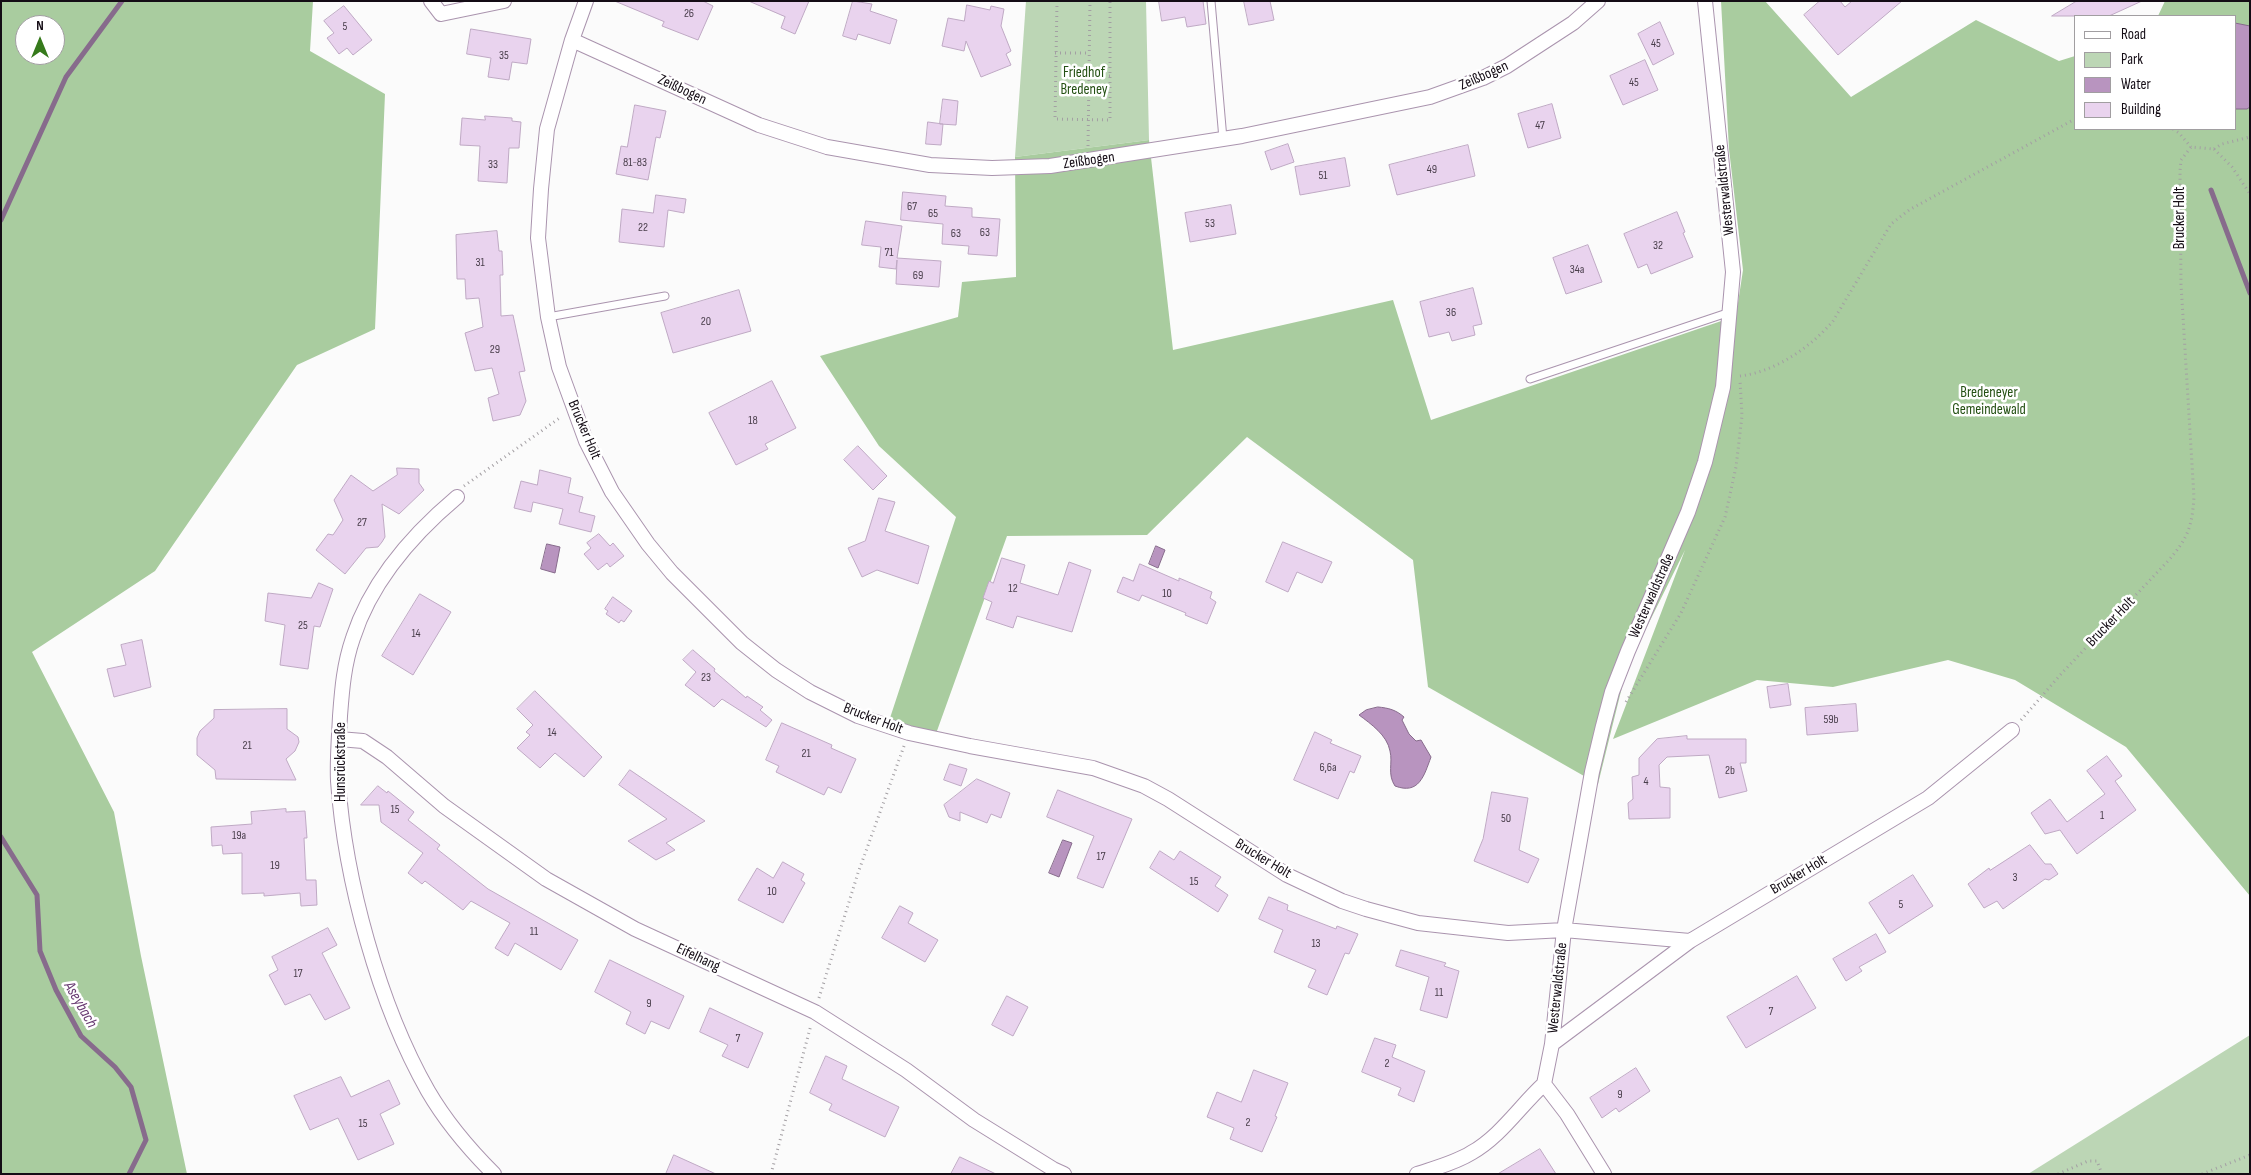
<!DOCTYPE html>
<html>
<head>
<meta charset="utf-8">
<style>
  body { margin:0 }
  #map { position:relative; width:2251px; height:1175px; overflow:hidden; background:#fbfbfb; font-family:"Sofia Sans Condensed",sans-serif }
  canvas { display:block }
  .frame { position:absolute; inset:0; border:2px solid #140c15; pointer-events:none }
  .legend { position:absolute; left:2074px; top:15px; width:162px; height:115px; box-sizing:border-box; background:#fff; border:1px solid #a19ea1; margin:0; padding:6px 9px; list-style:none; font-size:15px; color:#140c15 }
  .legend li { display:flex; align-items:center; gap:10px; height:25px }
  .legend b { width:25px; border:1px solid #a19ea1 }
  .north { position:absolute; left:15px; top:15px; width:50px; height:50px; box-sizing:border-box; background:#fff; border:1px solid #a19ea1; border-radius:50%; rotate:0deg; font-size:14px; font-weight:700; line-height:20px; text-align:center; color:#140c15 }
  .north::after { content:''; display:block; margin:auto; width:18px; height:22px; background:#367a1c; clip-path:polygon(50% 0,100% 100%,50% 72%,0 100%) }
</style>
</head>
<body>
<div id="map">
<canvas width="2251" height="1175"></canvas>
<div class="frame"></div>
<ul class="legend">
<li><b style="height:6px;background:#fff"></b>Road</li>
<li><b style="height:14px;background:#bcd6b5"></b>Park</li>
<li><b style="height:14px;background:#b894bf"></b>Water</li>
<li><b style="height:14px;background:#e9d3ee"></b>Building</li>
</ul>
<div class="north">N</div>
</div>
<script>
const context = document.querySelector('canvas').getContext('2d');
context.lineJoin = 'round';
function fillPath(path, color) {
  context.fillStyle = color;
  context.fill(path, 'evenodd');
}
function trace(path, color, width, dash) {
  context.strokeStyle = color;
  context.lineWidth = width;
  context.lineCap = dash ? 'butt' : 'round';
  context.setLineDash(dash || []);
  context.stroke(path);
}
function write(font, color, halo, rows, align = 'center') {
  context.font = font + ' "Sofia Sans Condensed",sans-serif';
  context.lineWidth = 5;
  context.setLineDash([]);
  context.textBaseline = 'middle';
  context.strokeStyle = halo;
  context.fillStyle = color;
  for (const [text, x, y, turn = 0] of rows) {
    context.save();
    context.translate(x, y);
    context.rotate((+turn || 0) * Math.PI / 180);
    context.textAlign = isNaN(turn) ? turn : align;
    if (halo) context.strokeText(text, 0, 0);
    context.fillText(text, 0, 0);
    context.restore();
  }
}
const green = new Path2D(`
  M1026,1H1146L1149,140L1015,157Z
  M2250,1035V1174H2028Z`);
const forest = new Path2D(`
  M1,1H313L310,51L385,94L375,329L297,365L155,571L32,652L114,812L141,956L187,1174H1ZM25,25H55V55H25Z
  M1721,1H1765L1851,97L1976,20L2059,61L2075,56V129H2235V16H2158L2165,1H2250V896L2126,747L2015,680L1948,660L1833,687L1757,680L1613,739L1685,550L1627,667L1598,784L1428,687L1413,560L1247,437L1147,535L1007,536L933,742L909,733L890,718L956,517L879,446L820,356L958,317L962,282L1016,277L1015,157L1149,140L1173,350L1393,300L1431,420L1736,316L1743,270L1729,149Z`);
const water = new Path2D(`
  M2235,23L2250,26V107L2247,109H2235Z
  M547,544L560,547L555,573L541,569Z
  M1156,546L1165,550L1158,568L1149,564Z
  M1378,707C1389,708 1396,710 1404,717L1402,720L1409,734L1416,741L1421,740L1431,757C1424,776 1419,795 1395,786C1387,774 1393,763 1390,751C1387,735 1371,724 1359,715L1366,710Z
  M1063,840L1072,843L1059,877L1049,873Z`);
const stream = new Path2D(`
  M2211,190L2250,293
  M1,220L66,77L122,1
  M1,837L37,895L40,951L56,990L81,1036L115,1067L131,1087L146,1140L129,1174`);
const building = new Path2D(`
  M615,1H703L713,6L698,40L662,26L664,22Z
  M749,1H809L795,34L781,28L785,17Z
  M853,1L872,4L870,11L897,20L890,44L858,34L856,40L843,36Z
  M1159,1H1203L1206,24L1187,27L1185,17L1162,21Z
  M1244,1H1270L1274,20L1249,25Z
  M1820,1H1840L1845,7L1852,1H1902L1838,55L1804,15Z
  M2077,1H2142L2109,16H2052Z
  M967,5L990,10L991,6L1004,9L1001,26L1011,51L1006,54L1011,65L981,77L966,41L964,51L942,46L948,18L964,21Z
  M344,6L372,40L353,55L347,48L339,54L327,38L334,33L324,21Z
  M1660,22L1674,54L1653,65L1638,34Z
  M471,29L531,39L527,64L512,62L509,80L488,77L491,58L467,54Z
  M1645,60L1658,90L1623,105L1610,76Z
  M943,99L958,101L956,125L940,124Z
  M1552,104L1561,138L1528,148L1518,114Z
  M635,105L666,111L660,138L656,137L648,180L616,174L621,146L627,147Z
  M485,116L512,118V121L521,122L519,148H509L507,183L478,181L480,146L460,145L462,118L485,120Z
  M928,122L943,124L941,145L926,144Z
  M1288,144L1294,162L1271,170L1265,152Z
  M1468,145L1475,176L1397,195L1389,165Z
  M1345,158L1350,186L1300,195L1295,167Z
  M903,192L946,196L945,206L972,208V217L1000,219L997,256L968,254L969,246L942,244L943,224L901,220Z
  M656,195L686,199L684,213L668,210L664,247L619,242L622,209L653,213Z
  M1231,205L1236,234L1190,242L1185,213Z
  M1677,212L1685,232L1683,233L1693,257L1651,274L1647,264L1638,268L1624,234Z
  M866,221L902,226L897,258L941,261L939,287L896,284L897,260L896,269L879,267L881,247L862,245Z
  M497,231L499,251H502L503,275H500L501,316L513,315L525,371L519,372L526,401L520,415L493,421L488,398L499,394L492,368L475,371L465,333L483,327L479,298L466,299L465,279H457L456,235Z
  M1588,245L1602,282L1566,294L1553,258Z
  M1473,288L1482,324L1473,326L1475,335L1452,341L1449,332L1429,337L1420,302Z
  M739,290L751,331L673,353L661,313Z
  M772,381L796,428L765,444L768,449L736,465L709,413Z
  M858,446L887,476L873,490L844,460Z
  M397,468L419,469V483L424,490L399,514L382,504L385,537L382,542L378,547L366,548L345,574L316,550L328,534L333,535L343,520L334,500L351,475L373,491L397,475Z
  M540,470L571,478L568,493L583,497L579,512L595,516L591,532L559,524L563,509L533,502L531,512L514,508L521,481L537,485Z
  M879,498L895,502L885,531L929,546L918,584L877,570L862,577L848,548L865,541Z
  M599,534L610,546L613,543L624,556L610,567L607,563L598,570L584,554L591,548L587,543Z
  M1283,542L1332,562L1322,583L1297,572L1288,592L1266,582Z
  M1002,558L1025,565L1020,583L1058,595L1069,562L1091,570L1072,632L1017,616L1013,628L986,619L992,602L983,598L989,581L993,583Z
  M1140,564L1179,581V578L1212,592L1210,598L1216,602L1207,624L1185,615L1186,613L1142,595L1139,601L1117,592L1123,577L1133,581Z
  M319,583L333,589L320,627L314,626L308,669L280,665L285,625L265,621L268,593L311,598Z
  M420,594L451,612L413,675L382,656Z
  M613,597L632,611L624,622L621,620L619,623L606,614L608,611L605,609Z
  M142,640L151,687L114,697L107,669L126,665L121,645Z
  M693,650L715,669L714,671L746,698L747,696L763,707L760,710L772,720L766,727L722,699L714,707L685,685L696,672L683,660Z
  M1788,684L1791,705L1770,708L1767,687Z
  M535,691L602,757L584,777L555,753L540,768L517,748L530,735L526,732L533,725L517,709Z
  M1856,704L1858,731L1807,735L1805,708Z
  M287,709V729L298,737L299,742L295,751L286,759L296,780L216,779L215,770L197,755V738L200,731L214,718V710Z
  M782,723L832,745L831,748L856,759L841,793L828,787L824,795L776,772L779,766L766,760Z
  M1315,732L1332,740L1330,743L1361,756L1354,773L1350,771L1338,799L1294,780Z
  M1687,736V739H1746V763H1740L1747,791L1719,798L1709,755L1667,757L1659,765L1660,787L1670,788V818L1629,819L1628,803L1633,799L1632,777L1639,775V758L1657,739Z
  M2107,756L2122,776L2115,781L2136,810L2077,854L2060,830L2045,834L2031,813L2050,799L2067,822L2105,794L2087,771Z
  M950,764L967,769L961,786L944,780Z
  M630,770L705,821L666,843L675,850L656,860L628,841L667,819L619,785Z
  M977,779L1010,793L1001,818L991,814L987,823L960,812V821L949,817L944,805Z
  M378,786L387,793L388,791L414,812L408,820L440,845L437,849L488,889L578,940L561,970L515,943L508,956L495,948L510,923L471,901L463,910L425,881L422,884L408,873L423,853L381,822L379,805H361Z
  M1058,790L1132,819L1103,888L1077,878L1094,836L1047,817Z
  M1492,792L1528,798L1519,850L1539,859L1528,883L1474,861L1483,839Z
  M286,809V812L305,811L307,838H304L306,880H316L317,905L301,906L300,893L264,896V893L242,894V853L223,854L222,845L212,846L211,827L252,824L251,812Z
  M2030,845L2045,864H2051L2058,874L2049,880L2045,879L2003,909L1997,901L1984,908L1968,884L1989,868L1990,870Z
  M1160,851L1174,860L1180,851L1221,877L1215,886L1228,895L1218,912L1150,868Z
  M783,862L804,874L801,880L805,883L783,923L738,900L757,868L773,878Z
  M1913,875L1933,906L1889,934L1869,903Z
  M1269,897L1288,905L1287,910L1336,929L1337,926L1358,934L1349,954L1345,953L1327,995L1308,987L1316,970L1274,952L1283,930L1259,919Z
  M900,906L913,913L908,923L938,940L925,962L882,938Z
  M328,928L337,945L322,953L350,1008L325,1020L310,994L285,1005L269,975L278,970L272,957Z
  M1876,934L1886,952L1859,967L1862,971L1846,981L1833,959Z
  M1401,950L1446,963L1444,966L1459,971L1447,1018L1420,1010L1429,977L1396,966Z
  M610,960L684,996L669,1029L651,1021L645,1034L626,1024L631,1012L595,992Z
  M1797,976L1816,1008L1746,1048L1727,1017Z
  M1007,996L1028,1007L1013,1036L992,1025Z
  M710,1008L763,1033L748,1068L722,1056L728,1045L700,1032Z
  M1375,1038L1396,1045L1392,1057L1425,1071L1414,1102L1398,1095L1401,1088L1362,1072Z
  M826,1056L847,1066L842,1079L899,1107L885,1137L829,1110L832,1104L810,1093Z
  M1636,1068L1650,1091L1619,1112L1616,1108L1602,1118L1590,1098Z
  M1254,1070L1288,1083L1275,1116L1277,1117L1262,1152L1230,1139L1234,1128L1207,1117L1217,1092L1241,1102Z
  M341,1077L351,1097L389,1080L400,1104L380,1114L394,1144L358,1160L338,1118L310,1130L294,1096Z
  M1540,1149L1556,1174H1498Z
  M674,1155L716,1174H666Z
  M960,1157L996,1174H951Z`);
const path = new Path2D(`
  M1057,1L1055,119L1110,120V1
  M1055,53H1089
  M1089,76H1110
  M2173,129L2179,133L2191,147
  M1088,146L1090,1
  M2214,149L2232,167L2250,194
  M2214,149L2222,144L2250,137
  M1740,376C1775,372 1811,347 1833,321L1891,224L1909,210L2075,119
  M464,486L561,417
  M1626,702L1681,613L1725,517L1736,467L1742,416L1740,380
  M2021,720L2062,673L2168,561C2188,538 2192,527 2194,497L2181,284L2180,171L2181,160L2191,147L2214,149
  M819,998L858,873L904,746
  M771,1174L811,1025
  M2058,1174L2088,1161H2097L2102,1174
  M2202,1174L2250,1155`);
const service = new Path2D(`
  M1211,1L1223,139
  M548,317L665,296
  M1530,379L1730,312`);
const minor = new Path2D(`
  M431,1L441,14L504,1
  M586,1L572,40L547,129L541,189L538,238L548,317L559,367L586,441L612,492L648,544L672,573L742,643L776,670L810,692L858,716L909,733L970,746L1093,768L1144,786L1168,799L1287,875L1342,901L1366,909L1418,923L1508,933L1564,930L1690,941
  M572,40L759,125L827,147L930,165L992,168L1050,166L1242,136L1430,97L1483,78L1507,66L1573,23L1598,1
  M457,497C413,534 371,582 353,638C344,664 342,689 340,716C339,738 337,760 338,781C345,880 379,1005 428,1091C446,1122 469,1149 494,1174
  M339,739L363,741L387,757L444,806L546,879L635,929L815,1012L906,1070L974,1120L1053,1169L1064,1174
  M1552,1044L1690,941L1928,798L2012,730
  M1417,1174C1435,1168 1455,1163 1471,1153C1500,1137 1520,1106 1544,1084
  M1604,1174L1567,1114L1544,1084L1552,1044L1564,930L1592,772L1603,726L1612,692L1628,651L1688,512L1705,462L1723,387L1733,272L1705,1`);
const numberNames = [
  ["26",689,14],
  ["5",345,27],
  ["45",1656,44],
  ["35",504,56],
  ["45",1634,83],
  ["47",1540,126],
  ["81-83",635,163],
  ["33",493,165],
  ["49",1432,170],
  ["51",1323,176],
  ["67",912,207],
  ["65",933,214],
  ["53",1210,224],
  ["22",643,228],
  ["63",985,233],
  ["63",956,234],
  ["32",1658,246],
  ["71",889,253],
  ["31",480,263],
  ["34a",1577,270],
  ["69",918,276],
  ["36",1451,313],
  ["20",706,322],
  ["29",495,350],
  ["18",753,421],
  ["27",362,523],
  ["12",1013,589],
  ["10",1167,594],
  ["25",303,626],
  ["14",416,634],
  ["23",706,678],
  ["59b",1831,720],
  ["14",552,733],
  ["21",247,746],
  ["21",806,754],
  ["6,6a",1328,768],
  ["2b",1730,771],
  ["4",1646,782],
  ["15",395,810],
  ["1",2102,816],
  ["50",1506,819],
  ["19a",239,836],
  ["17",1101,857],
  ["19",275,866],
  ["3",2015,878],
  ["15",1194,882],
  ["10",772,892],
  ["5",1901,905],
  ["11",534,932],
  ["13",1316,944],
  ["17",298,974],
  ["11",1439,993],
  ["9",649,1004],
  ["7",1771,1012],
  ["7",738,1039],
  ["2",1387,1064],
  ["9",1620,1095],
  ["2",1248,1123],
  ["15",363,1124]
];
const parkNames = [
  ["Friedhof",1084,73],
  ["Bredeney",1084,90],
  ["Bredeneyer",1989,393],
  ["Gemeindewald",1989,410]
];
const streetNames = [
  ["Zeißbogen",1484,76,-24],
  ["Zeißbogen",682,90,25],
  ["Zeißbogen",1089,161,-8],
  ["Westerwaldstraße",1725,190,-96],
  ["Brucker Holt",2180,218,-90],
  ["Brucker Holt",584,430,67],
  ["Westerwaldstraße",1652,596,-66],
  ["Brucker Holt",2111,622,-46],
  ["Brucker Holt",873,719,21],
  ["Hunsrückstraße",341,762,-90],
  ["Brucker Holt",1263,859,31],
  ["Brucker Holt",1799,875,-31],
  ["Eifelhang",698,958,25],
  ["Westerwaldstraße",1558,988,-84]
];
const waterNames = [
  ["Aseybach",80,1005,60]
];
fillPath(green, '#bcd6b5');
fillPath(forest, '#a9cc9f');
fillPath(water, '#b894bf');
trace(water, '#876b8c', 1);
trace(stream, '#876b8c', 5);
fillPath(building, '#e9d3ee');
trace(building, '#bfa9c4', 1);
trace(service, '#aa94ae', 9);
trace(minor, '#aa94ae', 16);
trace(path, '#a39fa3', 3, [1, 4]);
trace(service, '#fff', 7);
trace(minor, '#fff', 14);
write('12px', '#493e4b', null, numberNames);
write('15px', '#245013', '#fff', parkNames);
write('15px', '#140c15', '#fff', streetNames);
write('italic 16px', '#683a72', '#fff', waterNames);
</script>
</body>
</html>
